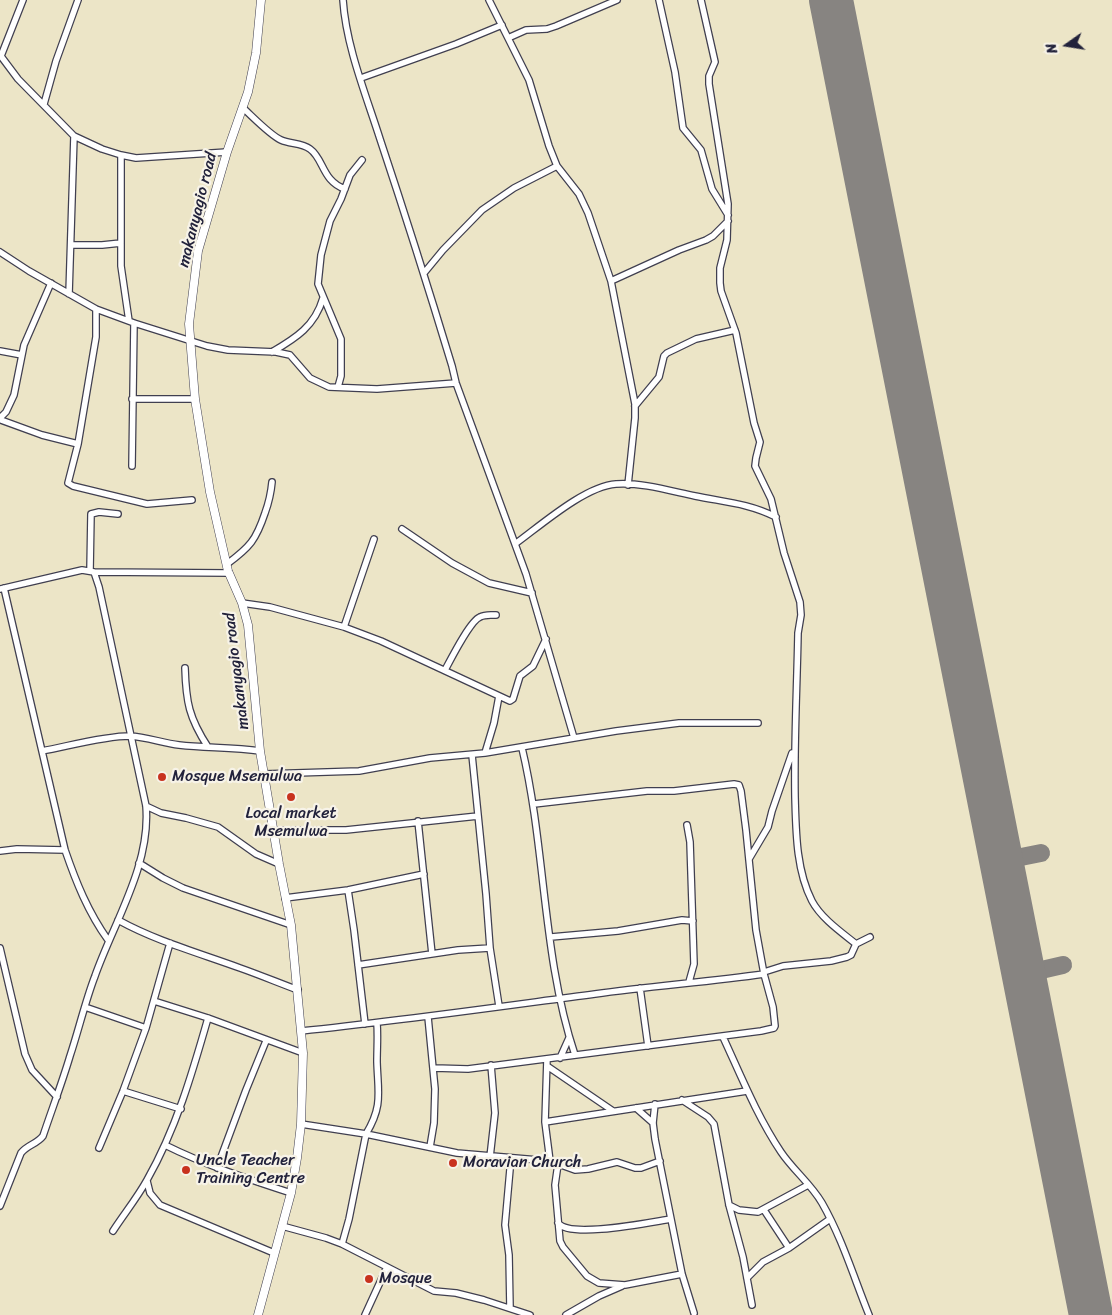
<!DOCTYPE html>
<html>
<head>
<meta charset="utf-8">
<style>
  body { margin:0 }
  #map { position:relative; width:1112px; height:1315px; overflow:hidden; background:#ece5c7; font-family:Sriracha,sans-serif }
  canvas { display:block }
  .north { position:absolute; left:1042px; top:20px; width:50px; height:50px; -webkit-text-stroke:4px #f7f3e8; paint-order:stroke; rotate:257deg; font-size:14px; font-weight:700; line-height:20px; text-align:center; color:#22223b }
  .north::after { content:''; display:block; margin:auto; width:18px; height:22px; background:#22223b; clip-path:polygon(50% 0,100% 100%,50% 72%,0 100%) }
</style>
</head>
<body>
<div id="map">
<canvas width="1112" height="1315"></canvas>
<div class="north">N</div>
</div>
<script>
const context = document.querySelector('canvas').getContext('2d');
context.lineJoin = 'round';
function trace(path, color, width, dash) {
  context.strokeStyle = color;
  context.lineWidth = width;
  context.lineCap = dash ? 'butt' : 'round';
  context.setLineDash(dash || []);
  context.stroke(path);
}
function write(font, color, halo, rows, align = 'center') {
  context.font = font + ' Sriracha,sans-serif';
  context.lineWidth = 4.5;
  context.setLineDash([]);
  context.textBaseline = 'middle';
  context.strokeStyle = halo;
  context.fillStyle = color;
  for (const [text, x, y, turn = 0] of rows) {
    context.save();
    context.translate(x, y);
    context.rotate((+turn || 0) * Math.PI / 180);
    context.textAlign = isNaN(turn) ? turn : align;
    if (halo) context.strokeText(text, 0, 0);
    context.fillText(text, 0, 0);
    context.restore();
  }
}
const taxiway = new Path2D(`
  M1001,861L1041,853
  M1024,974L1063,965`);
const runway = new Path2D(`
  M831,0L1091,1315`);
const minor = new Path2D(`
  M343,0C346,46 366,95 380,139C405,214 429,290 452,366L456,383L526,574L574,738
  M489,0L529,80L549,146L557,166L579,194L588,213L611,281L635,404V418L628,485
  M659,0L675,72L683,128L701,150L712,189L728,215
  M701,0L715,62L709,76V84L728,204L727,240L720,268V283L721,291L736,333L754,423L760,442L756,458L755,466L771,499L784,553L800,602L801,615L798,633C797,688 794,742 795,797C796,831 796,870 812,901C821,918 841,932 856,944
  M508,38L526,30L547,29L556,26L617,0
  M0,55L18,79L74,136L102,149L121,155L136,158L227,152
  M1,56L23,0
  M361,78L456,44L502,25
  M44,104L56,61L78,0
  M243,108C253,117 270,135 281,140C290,144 302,143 310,149C324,159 322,181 345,189
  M121,155V266L129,321
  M71,245H102L121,243
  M0,252L29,271L96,309L134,323L207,346L228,350L276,352L290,355L310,378L329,387L377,389L456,383
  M424,273L443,250L482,210L514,188L557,166
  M611,281L679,250L706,240L713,236L728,221
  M69,294L74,136
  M96,309V337L78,444L68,483L73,486L147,504L192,500
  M0,351L22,355
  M272,352C296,338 315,326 323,298
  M338,387L341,376V339L318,284L321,255L330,221L341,199L350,175L362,160
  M132,399H195
  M635,406L659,377L664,356L667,353L696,339L735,330
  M0,418L6,412L14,395L24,345L51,283
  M1,420L42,435L78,444
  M132,466L134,323
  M402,529L452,563L489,583L532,593
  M515,544C540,526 585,486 616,484C640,482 671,491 695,496C724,502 748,503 776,517
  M227,564C250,547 256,540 265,513C269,502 271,493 272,482
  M90,571L91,514L99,512L118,514
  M94,572L229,573
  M4,588L65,850C76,882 88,912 108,940
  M0,589L82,570L94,572L99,587L146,806C151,865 114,922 95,976C85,1002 79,1029 70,1056C62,1083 52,1109 43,1136C37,1144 27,1145 21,1153L0,1206
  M242,603L270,607L344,627L381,641L510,701L513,699L520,676L533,666L546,639
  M344,627L374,539
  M185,668C186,702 189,718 208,747
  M445,670C451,659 470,621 480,617C485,614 491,615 496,615
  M522,748C546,849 542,956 575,1055
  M42,751C69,746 104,736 130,736C146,737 163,743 179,745C206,748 233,747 260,751
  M485,753L494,723L499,696
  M472,755L486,894L490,948L499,1006
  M264,774L359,771L430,758L485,753L616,731L679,723H758
  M146,806L161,813L186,818L218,827L256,854L279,864
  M418,821L432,954
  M687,825L690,842L694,964L689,982
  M274,830H346L478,816
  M0,851L17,849L65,850
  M749,859L768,827L772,811L792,753
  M139,863L163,878L183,888L291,925
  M348,890L354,930L365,1024
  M285,898L348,890L424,874
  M118,920C156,941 199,953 240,968C260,975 279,983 298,990
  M551,937L618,931L682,920L693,921
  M0,948L25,1054L32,1070L57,1097
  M358,965L458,950L490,948
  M764,972L783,966L831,961L847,957L851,955L856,944L870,937
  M640,988L648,1046
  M154,1001L208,1018L303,1053
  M85,1007L146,1028
  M428,1017L435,1089L434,1123L430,1147
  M301,1031C399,1021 497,1007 595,994C651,986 708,982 764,974
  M723,1037C741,1076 757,1116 781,1152C793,1170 811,1184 822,1203C842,1238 854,1278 869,1315
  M560,1058L569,1038
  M547,1059L545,1122L550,1161
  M547,1066L613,1111
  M434,1068L468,1069L761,1031L774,1028L775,1026L773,1007L764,974L756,930L746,830L741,791L739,785L734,784L674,791H647L534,804
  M123,1091L181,1109
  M682,1100L708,1117L714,1124L729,1205L743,1257L752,1305
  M655,1104L653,1123L655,1139L682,1274L694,1313
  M636,1108L653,1123
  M545,1122L747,1091
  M301,1124L366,1134L457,1153L550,1161L575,1170L588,1169L617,1162L635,1168H641L660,1161
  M165,1145C205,1165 248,1179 291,1193
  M99,1148L123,1091L146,1028L170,943
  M490,1157L495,1113L491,1065
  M558,1164L555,1185L560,1241L563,1247L587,1276L599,1283L625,1285L682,1274
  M217,1168L246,1090L266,1041
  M147,1181L150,1193L160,1205L274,1253
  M729,1205L739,1210L758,1212L808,1185
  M764,1210L789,1248
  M558,1223C570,1239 651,1222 671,1219
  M282,1226L326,1238L342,1244L434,1291L456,1293L484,1300L530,1315
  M113,1231C124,1214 137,1198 147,1180C176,1129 192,1074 208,1018
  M342,1244L349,1219L366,1134C383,1106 378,1093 377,1062C377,1049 378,1036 377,1023
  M747,1278L763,1262L789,1248L830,1219
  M510,1308L509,1255L505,1225L511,1158
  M365,1315L387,1267
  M566,1315L599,1296L622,1286`);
const tertiary = new Path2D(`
  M258,1315L291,1193L297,1158L301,1124L303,1053L291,925L279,864L260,751L248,625L242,603L228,571L210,492L195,399L189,324L198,251L227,152L248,92L256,53L261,0`);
const markers = [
  [162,777,5,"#c8321e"],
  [291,797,5,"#c8321e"],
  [453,1163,5,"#c8321e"],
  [186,1170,5,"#c8321e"],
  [369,1279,5,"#c8321e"]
];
const streetNames = [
  ["makanyagio road",198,210,-76],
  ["makanyagio road",237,671,-97]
];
const poiNames = [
  ["Mosque Msemulwa",172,777],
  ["Local market",291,814,"center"],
  ["Msemulwa",291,832,"center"],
  ["Uncle Teacher",196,1161],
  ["Training Centre",196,1179],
  ["Moravian Church",463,1163],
  ["Mosque",379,1279]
];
trace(taxiway, '#878481', 18);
trace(runway, '#878481', 44);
trace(minor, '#403f50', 8);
trace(tertiary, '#403f50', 9);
trace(minor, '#fff', 5.5);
trace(tertiary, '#fff', 8);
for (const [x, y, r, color] of markers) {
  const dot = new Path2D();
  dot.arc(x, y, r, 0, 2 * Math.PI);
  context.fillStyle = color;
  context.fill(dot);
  trace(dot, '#f7f3e8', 2);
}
write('16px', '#22223b', '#f7f3e8', streetNames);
write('16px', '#22223b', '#f7f3e8', poiNames, 'left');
</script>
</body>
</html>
